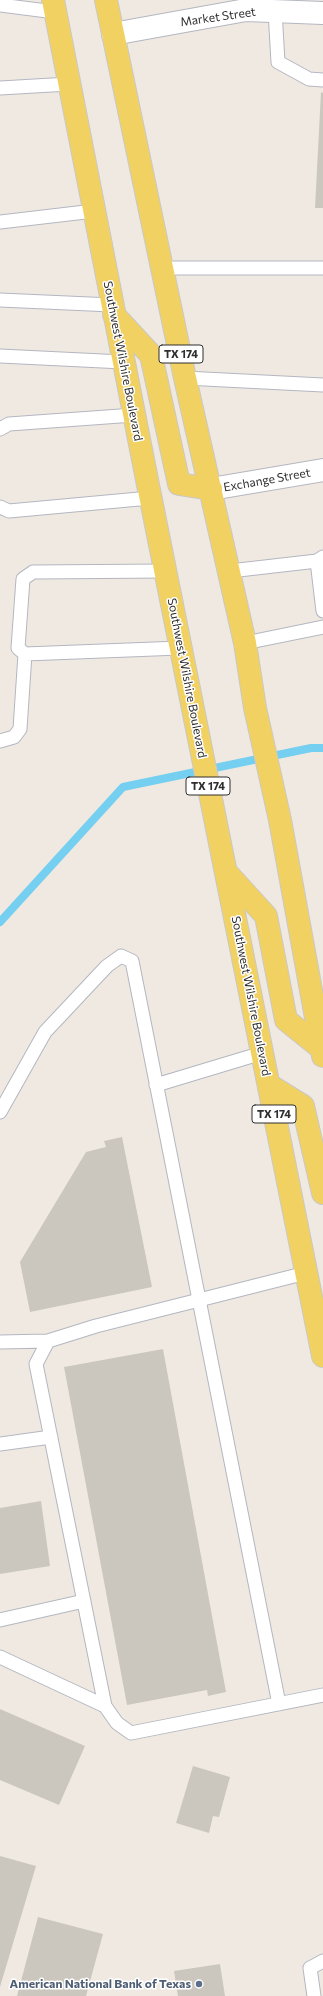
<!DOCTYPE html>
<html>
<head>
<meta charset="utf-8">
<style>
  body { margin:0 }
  canvas { display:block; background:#efe9e1 }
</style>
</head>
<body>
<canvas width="323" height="1996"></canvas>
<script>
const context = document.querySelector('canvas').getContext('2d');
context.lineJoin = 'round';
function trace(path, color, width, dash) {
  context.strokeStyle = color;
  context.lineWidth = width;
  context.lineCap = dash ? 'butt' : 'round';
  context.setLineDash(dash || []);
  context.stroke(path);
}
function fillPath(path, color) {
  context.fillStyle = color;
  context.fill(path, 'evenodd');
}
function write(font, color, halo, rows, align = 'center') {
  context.font = font + ' Commissioner,sans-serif';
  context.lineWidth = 3;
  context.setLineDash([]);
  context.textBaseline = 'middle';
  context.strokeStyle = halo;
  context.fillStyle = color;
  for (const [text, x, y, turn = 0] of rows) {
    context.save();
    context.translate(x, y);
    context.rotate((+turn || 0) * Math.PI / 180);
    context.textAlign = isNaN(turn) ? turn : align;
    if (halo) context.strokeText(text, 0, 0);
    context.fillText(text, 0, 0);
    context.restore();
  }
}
const stream = new Path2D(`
  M0,922L123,787L311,748H323`);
const building = new Path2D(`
  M321,92L323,93V208H315Z
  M122,1137L152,1287L30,1312L20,1262L86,1152L106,1147L104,1141Z
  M163,1349L226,1692L208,1696L207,1690L127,1705L64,1367Z
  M41,1501L50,1566L0,1574V1508Z
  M0,1709L85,1746L59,1805L0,1780Z
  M193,1766L230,1777L219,1817L213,1816L209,1833L176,1823Z
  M0,1856L36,1866L0,1987Z
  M38,1917L103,1934L86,1996H17Z
  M220,1964L225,1996H178L174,1971Z`);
const service = new Path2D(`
  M0,5L55,12
  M275,11L278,62L309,79L323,80
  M0,88L69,84
  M0,222L94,211
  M164,268H323
  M0,300L112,305
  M0,356L123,362
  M185,378L323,385
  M0,429L9,424L134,415
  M0,507L9,511L150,498
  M317,561L323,611
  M165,571L33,572L23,579L18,648L25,654L180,648
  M230,571L317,561L323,557
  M245,643L323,627
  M0,741L14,737L20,729L25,654
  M156,1085L262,1053
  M0,1112L45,1032L107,966L121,956L132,961L279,1704
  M306,1273L96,1326L48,1341L36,1364L105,1706L117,1723L131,1733L323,1695
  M0,1342L48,1341
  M0,1444L51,1437
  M0,1620L84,1601
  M0,1657L105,1706
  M310,1968L314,1996
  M310,1968L323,1961`);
const minor = new Path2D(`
  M113,34L246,10L323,13
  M211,489L323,470`);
const primary = new Path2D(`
  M53,0L148,485L323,1356
  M106,0L185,378L245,643L255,708L280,820L323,1056
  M114,315L151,355L179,484L211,489
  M226,872L266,916L286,1020L322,1049
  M269,1085L303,1106L323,1193`);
const markers = [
  [199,1984,4,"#5c6f8a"]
];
const shields = [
  [181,354,44],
  [208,786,44],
  [274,1114,44]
];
const shieldNames = [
  ["TX 174",181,354],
  ["TX 174",208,786],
  ["TX 174",274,1114]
];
const streetNames = [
  ["Market Street",218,17,-8],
  ["Southwest Wilshire Boulevard",123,361,79],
  ["Exchange Street",267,480,-10],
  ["Southwest Wilshire Boulevard",187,678,79],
  ["Southwest Wilshire Boulevard",251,996,79]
];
const serviceNames = [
  ["American National Bank of Texas",191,1984]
];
trace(stream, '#75cff0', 8);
fillPath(building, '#cbc7bf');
trace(service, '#b4b7c1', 15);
trace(minor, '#b4b7c1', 24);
trace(primary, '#c9c9c9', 24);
trace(service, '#fff', 13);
trace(minor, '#fff', 22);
trace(primary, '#f2d163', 22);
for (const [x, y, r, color] of markers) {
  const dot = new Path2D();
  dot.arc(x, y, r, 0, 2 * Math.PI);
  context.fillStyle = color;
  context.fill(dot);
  trace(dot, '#fff', 1.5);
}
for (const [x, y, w] of shields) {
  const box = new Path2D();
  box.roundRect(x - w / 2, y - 9, w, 18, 3);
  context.fillStyle = '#fff';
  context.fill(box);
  trace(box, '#2e2e2e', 1);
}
write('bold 11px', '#2e2e2e', null, shieldNames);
write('12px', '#2e2e2e', '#fff', streetNames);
write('bold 12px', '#4e5e75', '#fff', serviceNames, 'right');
</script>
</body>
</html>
